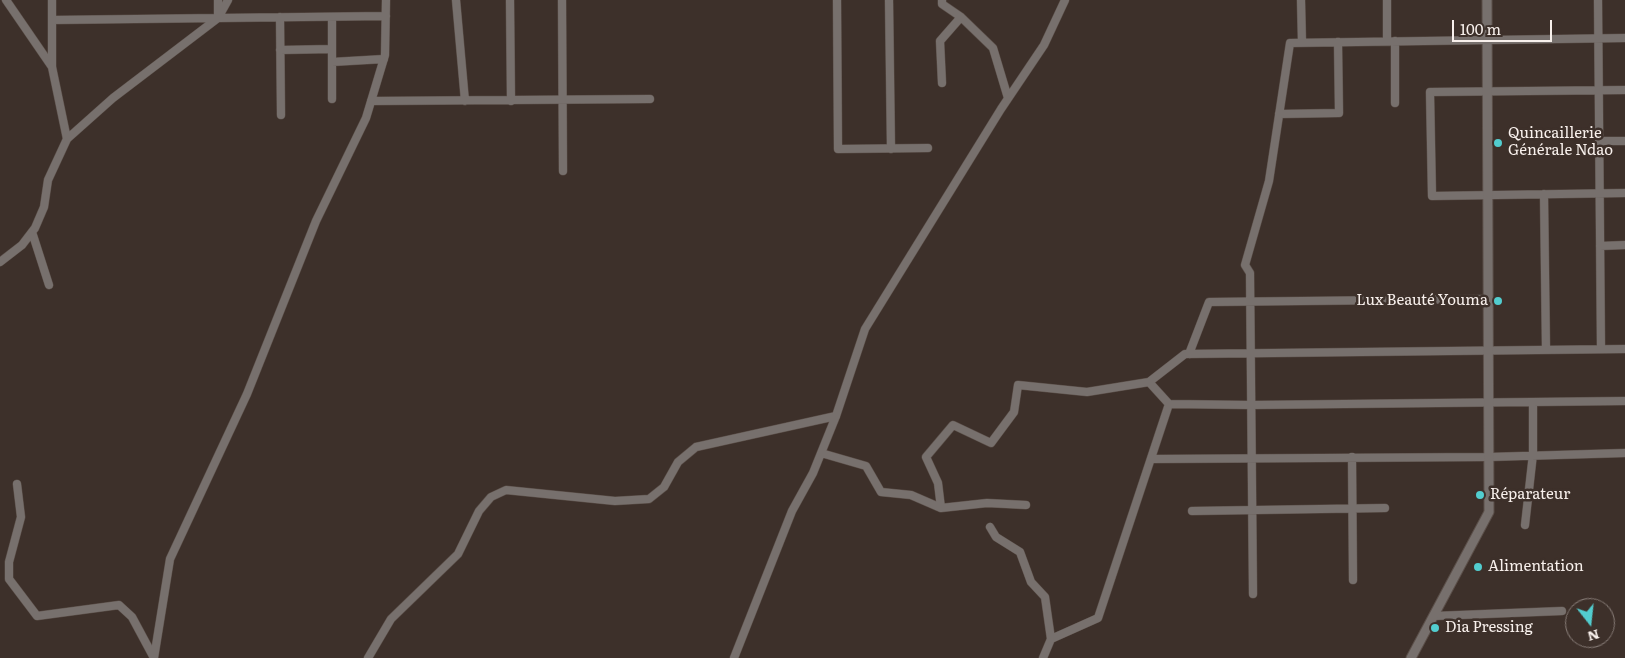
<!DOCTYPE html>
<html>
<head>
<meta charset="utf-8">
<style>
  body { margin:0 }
  #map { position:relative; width:1625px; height:658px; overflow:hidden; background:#3d302a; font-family:Literata,serif }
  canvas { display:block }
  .north { position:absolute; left:1565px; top:598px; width:50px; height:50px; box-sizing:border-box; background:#3d302a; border:1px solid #887d78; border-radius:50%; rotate:164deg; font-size:14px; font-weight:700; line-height:20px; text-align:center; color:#f8f0ec }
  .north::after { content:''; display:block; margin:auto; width:18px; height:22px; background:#52cdcf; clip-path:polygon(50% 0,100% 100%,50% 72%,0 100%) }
  .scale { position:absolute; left:1452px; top:20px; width:100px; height:22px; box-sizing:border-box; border:2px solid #f8f0ec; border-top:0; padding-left:6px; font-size:15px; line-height:18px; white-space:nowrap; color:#f8f0ec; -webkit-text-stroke:4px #3d302a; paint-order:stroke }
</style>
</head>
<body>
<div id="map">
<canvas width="1625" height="658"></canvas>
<div class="north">N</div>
<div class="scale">100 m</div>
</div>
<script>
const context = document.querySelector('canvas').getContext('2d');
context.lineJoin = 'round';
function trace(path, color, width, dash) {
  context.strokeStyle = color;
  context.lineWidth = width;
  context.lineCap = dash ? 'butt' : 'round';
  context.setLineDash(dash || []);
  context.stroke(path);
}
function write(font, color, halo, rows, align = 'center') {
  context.font = font + ' Literata,serif';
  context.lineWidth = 5;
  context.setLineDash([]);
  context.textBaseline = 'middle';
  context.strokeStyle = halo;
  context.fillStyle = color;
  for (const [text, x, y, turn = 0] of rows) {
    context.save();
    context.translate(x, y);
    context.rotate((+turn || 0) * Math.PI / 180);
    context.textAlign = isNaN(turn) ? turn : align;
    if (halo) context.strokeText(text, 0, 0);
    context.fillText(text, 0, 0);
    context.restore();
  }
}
const minor = new Path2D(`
  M6,0L52,67
  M52,0V67L67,139
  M218,0V16
  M456,0L465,101
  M510,0L511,101
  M562,0L563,171
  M837,0L838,149L928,148
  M889,0L891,149
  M942,0V4L961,17L993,48L1008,98
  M1301,0L1302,43
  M1387,0V41
  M1598,0L1601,349
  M280,17L281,115
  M332,17V99
  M52,20L386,16
  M1395,41V103
  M280,50L332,49
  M332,62L384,59
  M942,83L940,41L961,17
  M1625,90L1430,92L1432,196L1625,193
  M371,101L650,99
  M1279,114L1339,113L1338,42
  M1599,141H1625
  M1544,194L1546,350
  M32,232L49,285
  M1600,246L1625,245
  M0,262L22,245L35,228L44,207L48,180L67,139L113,98L218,18L228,0
  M1189,354L1209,302L1488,299
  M1169,404L1251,405L1625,401
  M821,453L866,466L881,492L911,495L941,508L987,503L1026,505
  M1352,457L1353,580
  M1151,459L1489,457L1625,453
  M17,484L21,517L9,562V579L37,616L119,605L132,617L154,658
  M941,508L938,483L926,457L953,425L991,443L1014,412L1018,385L1087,392L1149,382
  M1192,511L1385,508
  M1525,525L1533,454V402
  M990,527L996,537L1020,552L1031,582L1045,597L1051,639
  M1253,594L1250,273L1245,265L1269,181L1290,43L1625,38
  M1434,616L1562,611
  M154,658L170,559L247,394L316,221L366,118L385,55L386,0
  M368,658L391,619L458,554L479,511L491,497L506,490L615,501L649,499L664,487L678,462L696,447L836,416
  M734,658L792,511L813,473L836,416L865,329L1001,109L1044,45L1065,0
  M1043,658L1051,639L1098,618L1169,404L1149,382L1185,354L1625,349`);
const tertiary = new Path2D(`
  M1411,658L1489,512L1487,0`);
const markers = [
  [1498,143,5,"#52cdcf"],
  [1498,301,5,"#52cdcf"],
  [1480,495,5,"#52cdcf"],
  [1478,567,5,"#52cdcf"],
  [1435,628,5,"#52cdcf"]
];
const poiNames = [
  ["Quincaillerie",1508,134],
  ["Générale Ndao",1508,151],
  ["Lux Beauté Youma",1488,301,"right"],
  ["Réparateur",1490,495],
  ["Alimentation",1488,567],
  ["Dia Pressing",1445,628]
];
trace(minor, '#5b4f49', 9);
trace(tertiary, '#5b4f49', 11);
trace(minor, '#77706d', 8);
trace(tertiary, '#77706d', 9);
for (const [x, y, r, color] of markers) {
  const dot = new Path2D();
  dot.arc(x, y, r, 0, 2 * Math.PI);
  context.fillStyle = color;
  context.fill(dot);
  trace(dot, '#3d302a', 2);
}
write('15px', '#f8f0ec', '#3d302a', poiNames, 'left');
</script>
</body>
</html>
